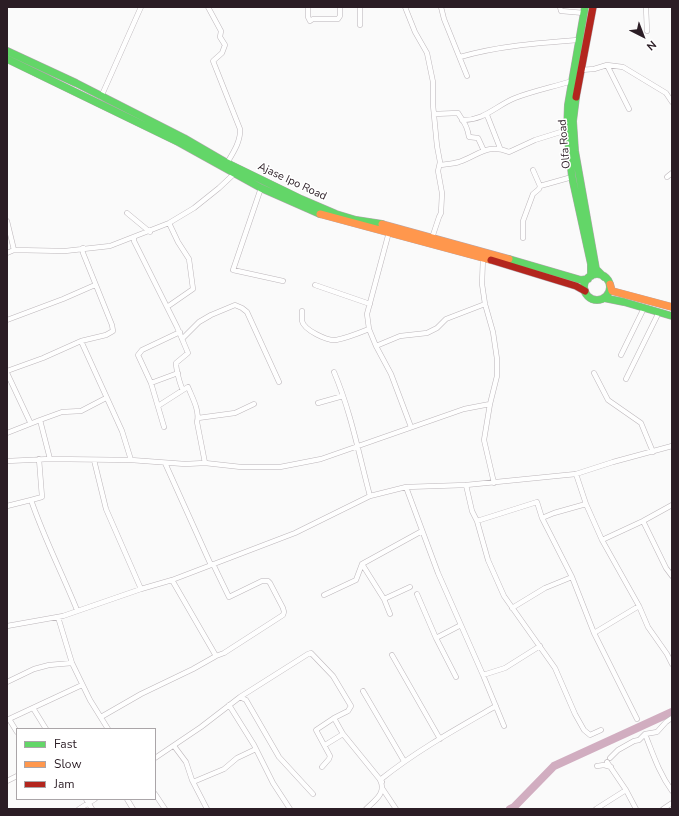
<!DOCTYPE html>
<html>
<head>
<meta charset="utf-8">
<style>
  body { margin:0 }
  #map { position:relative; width:679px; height:816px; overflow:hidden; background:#fafafa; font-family:"Nunito Sans",sans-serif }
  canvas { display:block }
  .frame { position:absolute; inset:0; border:8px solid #2b1d25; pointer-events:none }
  .legend { position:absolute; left:16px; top:728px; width:140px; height:72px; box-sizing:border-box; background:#fff; border:1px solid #aaa5a8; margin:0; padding:5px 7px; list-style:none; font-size:12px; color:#2b1d25 }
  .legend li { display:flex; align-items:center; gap:8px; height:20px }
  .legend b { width:20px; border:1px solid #aaa5a8 }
  .north { position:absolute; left:623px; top:16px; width:40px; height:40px; -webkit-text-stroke:3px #fff; paint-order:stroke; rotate:138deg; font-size:11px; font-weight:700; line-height:16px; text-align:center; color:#2b1d25 }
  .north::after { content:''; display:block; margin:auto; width:14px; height:18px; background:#2b1d25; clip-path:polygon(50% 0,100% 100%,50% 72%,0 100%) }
</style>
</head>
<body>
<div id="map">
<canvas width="679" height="816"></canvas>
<div class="frame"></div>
<ul class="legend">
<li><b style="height:5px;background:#63d668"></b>Fast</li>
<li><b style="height:5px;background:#ff974d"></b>Slow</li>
<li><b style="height:5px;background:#b3261e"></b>Jam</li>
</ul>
<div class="north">N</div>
</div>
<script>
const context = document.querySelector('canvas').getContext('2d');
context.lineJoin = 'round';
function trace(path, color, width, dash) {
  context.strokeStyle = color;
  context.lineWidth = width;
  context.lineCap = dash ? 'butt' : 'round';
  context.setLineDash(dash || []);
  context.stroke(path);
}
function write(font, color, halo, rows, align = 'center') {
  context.font = font + ' "Nunito Sans",sans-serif';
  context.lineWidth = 3;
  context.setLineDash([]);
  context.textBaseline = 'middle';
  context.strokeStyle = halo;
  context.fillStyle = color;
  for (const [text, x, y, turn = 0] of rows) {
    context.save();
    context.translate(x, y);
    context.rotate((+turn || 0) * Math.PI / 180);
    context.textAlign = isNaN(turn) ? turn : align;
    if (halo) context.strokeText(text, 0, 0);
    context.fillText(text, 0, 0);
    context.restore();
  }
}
const river = new Path2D(`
  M510,809L514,807L554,766L672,712`);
const street = new Path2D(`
  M208,7L221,31L220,37L225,45L222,53L213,61L240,129C241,141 233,153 227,163
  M308,7V17L310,21L313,19H338L340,16V7
  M405,7L415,32L427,53L433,82V105L437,146L440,162L438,171L442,193L441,213L439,217L432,238
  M441,7L444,19L467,76
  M560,7L561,11L584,13
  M646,7L647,31
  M360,25V7
  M460,57C498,46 538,43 578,40
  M607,65L629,109
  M581,70L594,69L607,65L623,67L666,93L672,102
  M101,97L141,7
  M434,114L458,113C464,123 467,125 469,137L478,138L484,151
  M487,115L500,148
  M462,120C484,121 497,105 515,98C533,91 553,87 572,81
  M440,165C446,164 452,164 459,162C479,155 487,143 509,152L535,140L567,130
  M533,170L540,186
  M667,177L672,173
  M261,188L233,270L283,281
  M127,213L150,232
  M7,221L14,250
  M389,232L367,314L369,329L376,346L391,374L411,427
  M134,237V241L177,327L188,353L176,363C176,369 180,385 183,390L188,387C192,397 200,411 197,422L205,463
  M523,238V221L533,194L539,189L540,186L572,177
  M7,253L14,250L65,251L110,246L169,223L194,208L219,188L235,173
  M483,257L482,284L485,304L493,332L497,359V376L490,404L484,440L494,483
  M315,285L370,304
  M167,307L193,289L189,259L178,242L169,223
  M302,311C302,314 302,318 302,321C304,330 327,341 336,340C347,338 359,333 369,329
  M7,320L63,299L95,285
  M182,339L199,322L211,315L235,305L242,308L247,312L279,382
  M81,341L122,431L131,460
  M376,346L400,336L427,333L437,328L446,319L485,304
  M621,355L644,308
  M7,371L43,358L81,341L106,335L113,331L112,325L83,253V248
  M334,372C351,412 359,455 370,496
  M7,373L30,422
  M594,373L608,400L641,423L653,452
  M626,379L659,312
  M151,383L178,373
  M318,403L343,396
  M158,406L183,390
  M198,418L235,413L254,404
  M164,427L151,383L138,355L142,350L180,332
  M7,433L40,420
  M39,459L42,497L31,500C44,538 62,573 77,610
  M50,459L40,420L62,412L81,411L106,398
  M94,460L106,509L141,589
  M7,461L50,459L131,460L185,464L205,463L241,467H280L321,459L464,409L490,404
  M165,463L211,565
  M576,474L586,504L602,540L639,606L648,627L667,654L672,664
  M466,485L472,511L477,521L488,560L504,596L555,668L575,714L584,730L590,735L601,730
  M406,487L438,573L483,675L504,726
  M7,506L31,500
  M542,518L554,513L586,504
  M477,521L537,502L542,518L572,577L594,633L637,719
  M643,521L666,568L672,576
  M602,540L643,521L672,505
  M362,564L384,599L410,587
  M172,580L216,656
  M417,594L436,638L456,677
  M324,595L356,580L362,564L422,531
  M384,599L390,614
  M512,608L545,588L572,577
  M58,617L72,663L90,700L108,729
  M7,626L63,616L141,589L172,580L295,533L370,496L406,487L466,485L576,474L613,462L672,446
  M594,633L639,606
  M436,638L461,625
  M392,655L440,739
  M483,675L505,668L540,646
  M7,682L34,669L49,665L72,663
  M363,691L404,761
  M240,697L246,700L279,757L313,794
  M229,705L254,745L273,783L290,809
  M33,708L46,729
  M101,717L141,694L193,669L216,656L224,653L283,615L284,612L283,608L270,583L268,581H262L229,597L213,564
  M334,718L343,734L382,782
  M17,732L9,719L82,685
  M645,734C653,754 659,773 672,791
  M325,745L343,734
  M174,746L186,762L192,780L207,809
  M155,758L201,727L240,697L308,654L311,653L333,676L351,706L348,711L334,718L316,730L330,756L329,759L322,767
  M610,758L618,750L634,741L639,740L645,734L657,732L666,722L672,718
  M607,762L626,790L636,809
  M597,766L604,765L611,767
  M7,781L17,776
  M193,782L224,769L237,758L256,749
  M382,788L396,809
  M155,794L165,809
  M86,799L92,809
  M127,799L133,809
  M79,809L95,799
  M366,809C374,801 387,793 380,780C416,751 456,729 496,706
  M596,809L626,790
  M663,809L672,803`);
const fast = new Path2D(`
  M585,7L568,105L567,130L572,177L591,264V276
  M7,51L76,83L184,138L227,163L301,199L336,214L356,220L382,224
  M7,59L178,142L261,188L320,214
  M576,97L573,121L575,151L596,269L604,277
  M509,259L581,280L588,279
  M584 287a13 13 0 1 1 26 0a13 13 0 1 1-26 0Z
  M604,298L624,302L672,316`);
const slow = new Path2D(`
  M320,214L491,260
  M382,224L509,259
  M610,284L612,291L672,307`);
const jam = new Path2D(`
  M576,97L593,7
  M491,260L576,286L585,291`);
const streetNames = [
  ["Olfa Road",565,144,-95],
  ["Ajase Ipo Road",292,182,25]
];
trace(river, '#d1adc0', 8);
trace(street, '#bcb6ba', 5.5);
trace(fast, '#b4a7af', 8);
trace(slow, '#b4a7af', 8);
trace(jam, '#b4a7af', 8);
trace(street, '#fefefe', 4.5);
trace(fast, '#63d668', 7);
trace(slow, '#ff974d', 7);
trace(jam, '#b3261e', 7);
write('11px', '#2b1d25', '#fff', streetNames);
</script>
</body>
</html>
